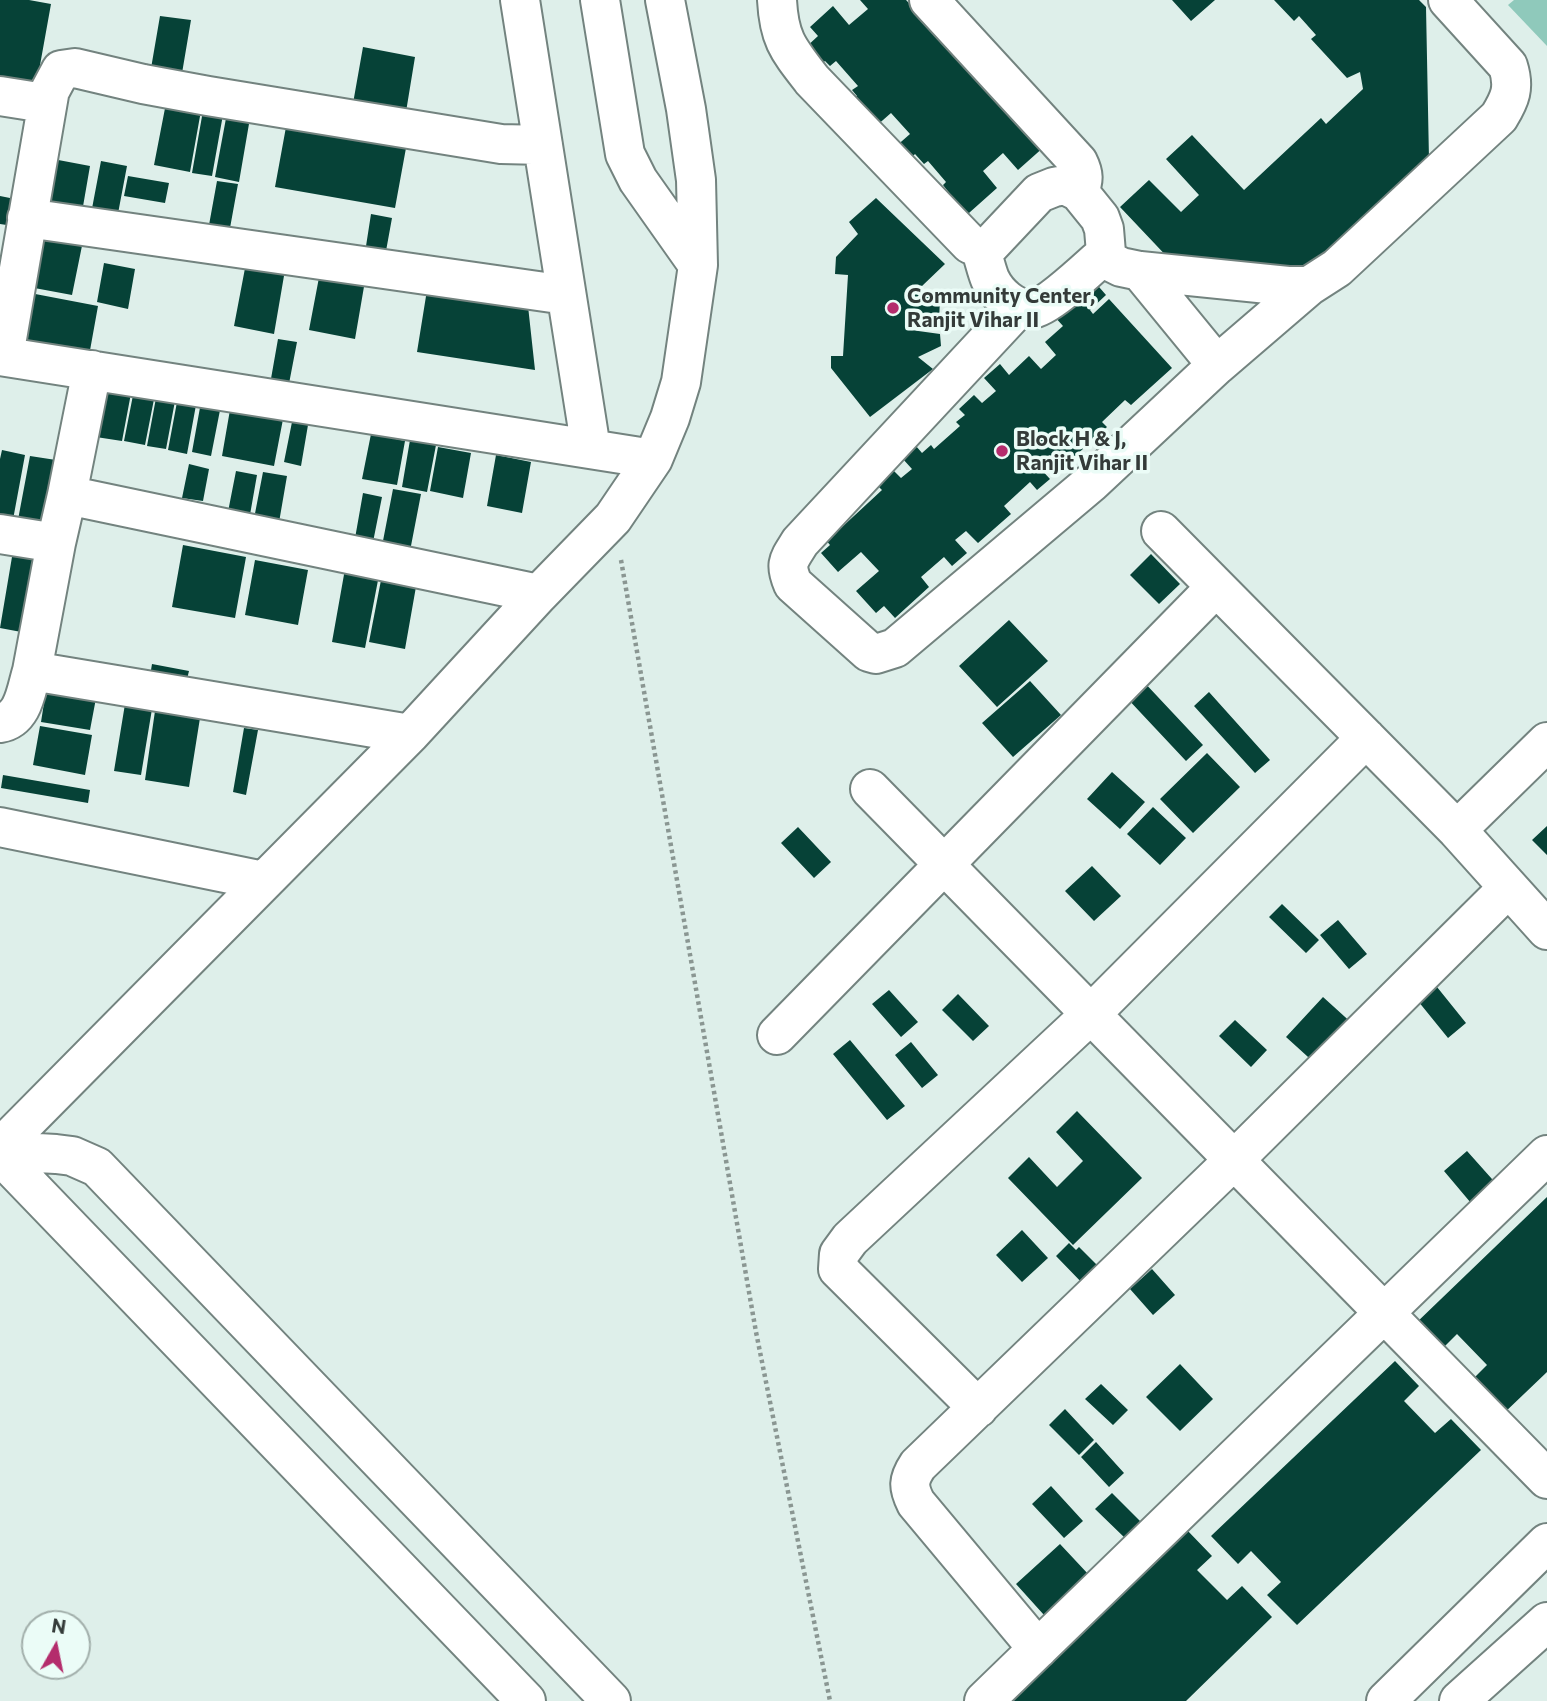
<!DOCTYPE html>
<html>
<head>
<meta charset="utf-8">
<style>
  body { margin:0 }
  #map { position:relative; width:1547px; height:1701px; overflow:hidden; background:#deefea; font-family:Commissioner,sans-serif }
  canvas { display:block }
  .north { position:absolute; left:21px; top:1610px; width:70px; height:70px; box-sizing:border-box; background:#ebfcf7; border:2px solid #a2afab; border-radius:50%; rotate:9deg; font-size:19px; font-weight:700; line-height:28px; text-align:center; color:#343b39 }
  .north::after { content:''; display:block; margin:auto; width:24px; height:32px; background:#b42c6c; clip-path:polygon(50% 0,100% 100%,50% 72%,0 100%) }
</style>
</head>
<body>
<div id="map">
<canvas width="1547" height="1701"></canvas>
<div class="north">N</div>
</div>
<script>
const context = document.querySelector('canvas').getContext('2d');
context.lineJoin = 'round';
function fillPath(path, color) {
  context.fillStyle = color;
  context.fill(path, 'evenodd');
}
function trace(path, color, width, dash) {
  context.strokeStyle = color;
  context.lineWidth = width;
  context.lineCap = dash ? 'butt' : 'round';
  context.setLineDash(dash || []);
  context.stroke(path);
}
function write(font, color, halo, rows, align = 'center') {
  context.font = font + ' Commissioner,sans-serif';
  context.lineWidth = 7;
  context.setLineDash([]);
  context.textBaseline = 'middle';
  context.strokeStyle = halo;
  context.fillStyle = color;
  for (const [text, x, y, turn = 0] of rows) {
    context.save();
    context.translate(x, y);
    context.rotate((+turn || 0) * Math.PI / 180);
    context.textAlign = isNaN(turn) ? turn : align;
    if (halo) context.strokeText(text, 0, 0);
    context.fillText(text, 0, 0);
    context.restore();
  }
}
const green = new Path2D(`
  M1514,0H1547V46L1508,5Z`);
const building = new Path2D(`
  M0,0H29L51,4L35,93L0,86Z
  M860,0H906L1045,146L1018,170L1003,153L983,171L997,188L960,221L942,201L950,194L943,185L946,182L928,161L924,164L915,154L907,162L894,148L910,134L891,113L875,127L851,100L857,96L852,90L858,86L836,61L830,66L825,61L820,65L805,48L818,36L810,27L833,6L849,25L868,9Z
  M1172,0H1215L1191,21Z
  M1274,0H1419L1426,7L1429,160L1308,267L1173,263L1120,207L1149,180L1181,212L1199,195L1166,159L1192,135L1244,190L1321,118L1326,124L1363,89L1360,72L1347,78L1311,39L1316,35L1299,16L1294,21Z
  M160,16L191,20L180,85L149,80Z
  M363,47L415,57L405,118L352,109Z
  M167,98L202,105L190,172L154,165Z
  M204,105L224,109L212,176L192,173Z
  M227,113L250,118L239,182L215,177Z
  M286,127L406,148L395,208L275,187Z
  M53,159L90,166L81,218L43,211Z
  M101,161L127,166L116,224L90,219Z
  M128,176L169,183L165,203L124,196Z
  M217,181L238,184L228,239L207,236Z
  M0,196L25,201L20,227L0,224Z
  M876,198L945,264L922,286L921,295L940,297L939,323L913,320L911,330L940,334L941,346L918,357L933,369L870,417L831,368V356H843L848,275L835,274L836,257L858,234L849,222Z
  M371,214L392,218L384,262L364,259Z
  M40,228L84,236L72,295L29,287Z
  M104,263L135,269L128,309L97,302Z
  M246,263L285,270L274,334L234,326Z
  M321,267L366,275L355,339L309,330Z
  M1093,280L1106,295L1090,310L1093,314L1109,299L1172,368L1131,405L1125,400L1102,422L1107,427L1062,468L1050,455L1038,466L1050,479L1037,490L1030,482L1004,506L1011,514L978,543L966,531L955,540L967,553L952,566L944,557L921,577L929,587L895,618L884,606L876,613L856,591L879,571L861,552L838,572L821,553L830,545L820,533L834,519L841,528L882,490L875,483L891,468L901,478L912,469L902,458L916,446L922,453L931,445L934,449L960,426L956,422L965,415L959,409L974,395L982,403L996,391L984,378L1000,364L1009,375L1029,356L1041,369L1056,355L1045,342L1063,326L1054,316Z
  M427,290L528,306L535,370L417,352Z
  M30,293L98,306L87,367L18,354Z
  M278,339L297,342L287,394L269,390Z
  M106,383L132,388L122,441L96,437Z
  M135,385L156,389L145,445L124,441Z
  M156,398L175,401L166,449L147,446Z
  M177,402L196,405L187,454L168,450Z
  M201,402L221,405L211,456L192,452Z
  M231,404L284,414L274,466L222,456Z
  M292,422L308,425L301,466L284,462Z
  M371,434L405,441L397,485L362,479Z
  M410,440L436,445L427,492L402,487Z
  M438,447L471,453L463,498L430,491Z
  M2,450L25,455L12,525L0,522V459Z
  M496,455L531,462L522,513L487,506Z
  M30,456L56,460L43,530L17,525Z
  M189,464L209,469L203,501L182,498Z
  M236,471L257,475L248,526L226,522Z
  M263,472L287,476L277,534L252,529Z
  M393,489L421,494L410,551L382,546Z
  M363,493L382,497L372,547L354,544Z
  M183,545L246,557L235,618L172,607Z
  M13,551L46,558L32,634L0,628Z
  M1151,554L1180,584L1159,604L1130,575Z
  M255,560L308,570L298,625L245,615Z
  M345,569L379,575L365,648L332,642Z
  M382,575L417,581L405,649L369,642Z
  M1009,620L1048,661L997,707L959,666Z
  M152,664L189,671L186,683L150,676Z
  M1142,680L1203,745L1186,761L1125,696Z
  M1030,681L1061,715L1013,757L982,723Z
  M47,684L97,693L90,730L41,722Z
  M1209,692L1270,760L1255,773L1194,706Z
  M125,704L152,709L141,775L114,771Z
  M155,711L200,718L189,787L145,780Z
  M40,726L92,735L85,775L33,765Z
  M244,728L258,730L246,795L233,792Z
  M1207,753L1240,787L1193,833L1160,799Z
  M1112,772L1145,802L1120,829L1087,799Z
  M3,775L90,790L88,803L1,788Z
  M1153,807L1186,838L1160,865L1127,834Z
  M1547,826V855L1532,840Z
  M798,827L831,862L814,878L781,843Z
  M1092,866L1121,896L1094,921L1065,891Z
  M1282,904L1319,940L1306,953L1269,917Z
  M1338,920L1367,954L1349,969L1320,935Z
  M1437,987L1466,1023L1448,1038L1418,1001Z
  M889,990L918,1022L901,1037L872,1004Z
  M958,994L989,1026L973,1041L942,1010Z
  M1323,997L1355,1026L1318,1066L1286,1037Z
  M1235,1020L1267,1050L1251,1067L1219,1036Z
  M850,1040L905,1106L887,1120L833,1054Z
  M911,1042L938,1075L922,1088L895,1055Z
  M1077,1111L1142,1178L1073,1245L1008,1178L1029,1157L1057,1187L1083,1161L1056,1132Z
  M1467,1151L1500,1188L1476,1209L1444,1171Z
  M1547,1197V1372L1502,1415L1470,1382L1487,1365L1457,1334L1440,1351L1414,1325Z
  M1022,1230L1048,1258L1022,1282L996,1255Z
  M1069,1243L1076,1250L1079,1247L1103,1271L1086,1287L1056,1256Z
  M1152,1269L1175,1295L1153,1315L1130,1289Z
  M1395,1361L1419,1386L1404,1401L1435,1433L1451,1419L1481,1450L1297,1625L1267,1595L1281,1582L1251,1551L1238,1564L1211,1536Z
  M1180,1364L1213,1399L1180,1431L1146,1397Z
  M1101,1384L1128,1410L1113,1425L1085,1399Z
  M1065,1409L1094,1440L1079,1455L1049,1425Z
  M1096,1442L1124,1473L1109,1487L1081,1457Z
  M1051,1486L1083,1521L1064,1538L1032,1504Z
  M1112,1493L1142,1523L1126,1539L1095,1509Z
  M1186,1529L1212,1556L1197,1570L1227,1600L1242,1586L1272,1617L1186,1701H1008Z
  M1060,1544L1089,1575L1044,1615L1016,1584Z`);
const path = new Path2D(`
  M621,560L756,1332L830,1701`);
const minor = new Path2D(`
  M520,0L591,449
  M600,0L625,154L638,180L698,265
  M777,0C779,39 788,49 812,80L970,244L980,248L990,245L1039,193L1054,187L1065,185L1079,192L1100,218L1104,229L1106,253L1111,262L1121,267L1140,271L1288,286H1309L1337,268L1499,117C1510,99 1515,88 1508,66L1448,0
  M929,0L1078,162C1084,174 1084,180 1079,192
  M0,96L38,102L46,98L61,70L75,68L143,84L208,96L501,144L543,145
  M27,218L566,295
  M980,248C984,258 986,269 990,279C997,294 1014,310 1032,309C1049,307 1091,266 1106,253
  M1140,271L1217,365
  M1019,307L800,542C789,560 784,563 793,584L869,652L876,654L895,648L1092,482L1217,365L1309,286
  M0,356L653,459
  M4,356L49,95
  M67,495L92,370
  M1161,531L1457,830L1547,930
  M0,534L56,543L67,495L539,594
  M56,543L32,671L410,734
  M0,723C24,719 26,690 32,671
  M870,789L1547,1479
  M0,827L264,881
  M1457,830L1547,742
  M777,1035L1216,587
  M0,1148L410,734L539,594L613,518L653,459L670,418L681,382L698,265L696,180L686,109L665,0
  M0,1151L56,1154L72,1156L97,1167L611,1701
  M0,1155L526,1701
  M978,1408L838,1269L839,1254L850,1239L1091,1014L1366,738
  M1038,1649L916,1503C908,1487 908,1480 918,1465L1234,1160L1508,888
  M984,1701L1547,1155
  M1386,1701L1547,1543`);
const major = new Path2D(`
  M1459,1701L1547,1622`);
const markers = [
  [893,308,7,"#b42c6c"],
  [1002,451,7,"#b42c6c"]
];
const poiNames = [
  ["Community Center,",907,296],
  ["Ranjit Vihar II",907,320],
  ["Block H & J,",1016,439],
  ["Ranjit Vihar II",1016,463]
];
fillPath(green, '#8fc9bb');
fillPath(building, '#064237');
trace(minor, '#73837f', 42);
trace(major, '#73837f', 42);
trace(path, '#8a9692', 4.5, [3.5, 3.5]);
trace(minor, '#fff', 38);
trace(major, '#fff', 38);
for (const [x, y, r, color] of markers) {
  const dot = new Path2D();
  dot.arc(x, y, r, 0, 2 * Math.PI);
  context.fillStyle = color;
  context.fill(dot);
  trace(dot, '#ebfcf7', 2.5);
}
write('bold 21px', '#343b39', '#ebfcf7', poiNames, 'left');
</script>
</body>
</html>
